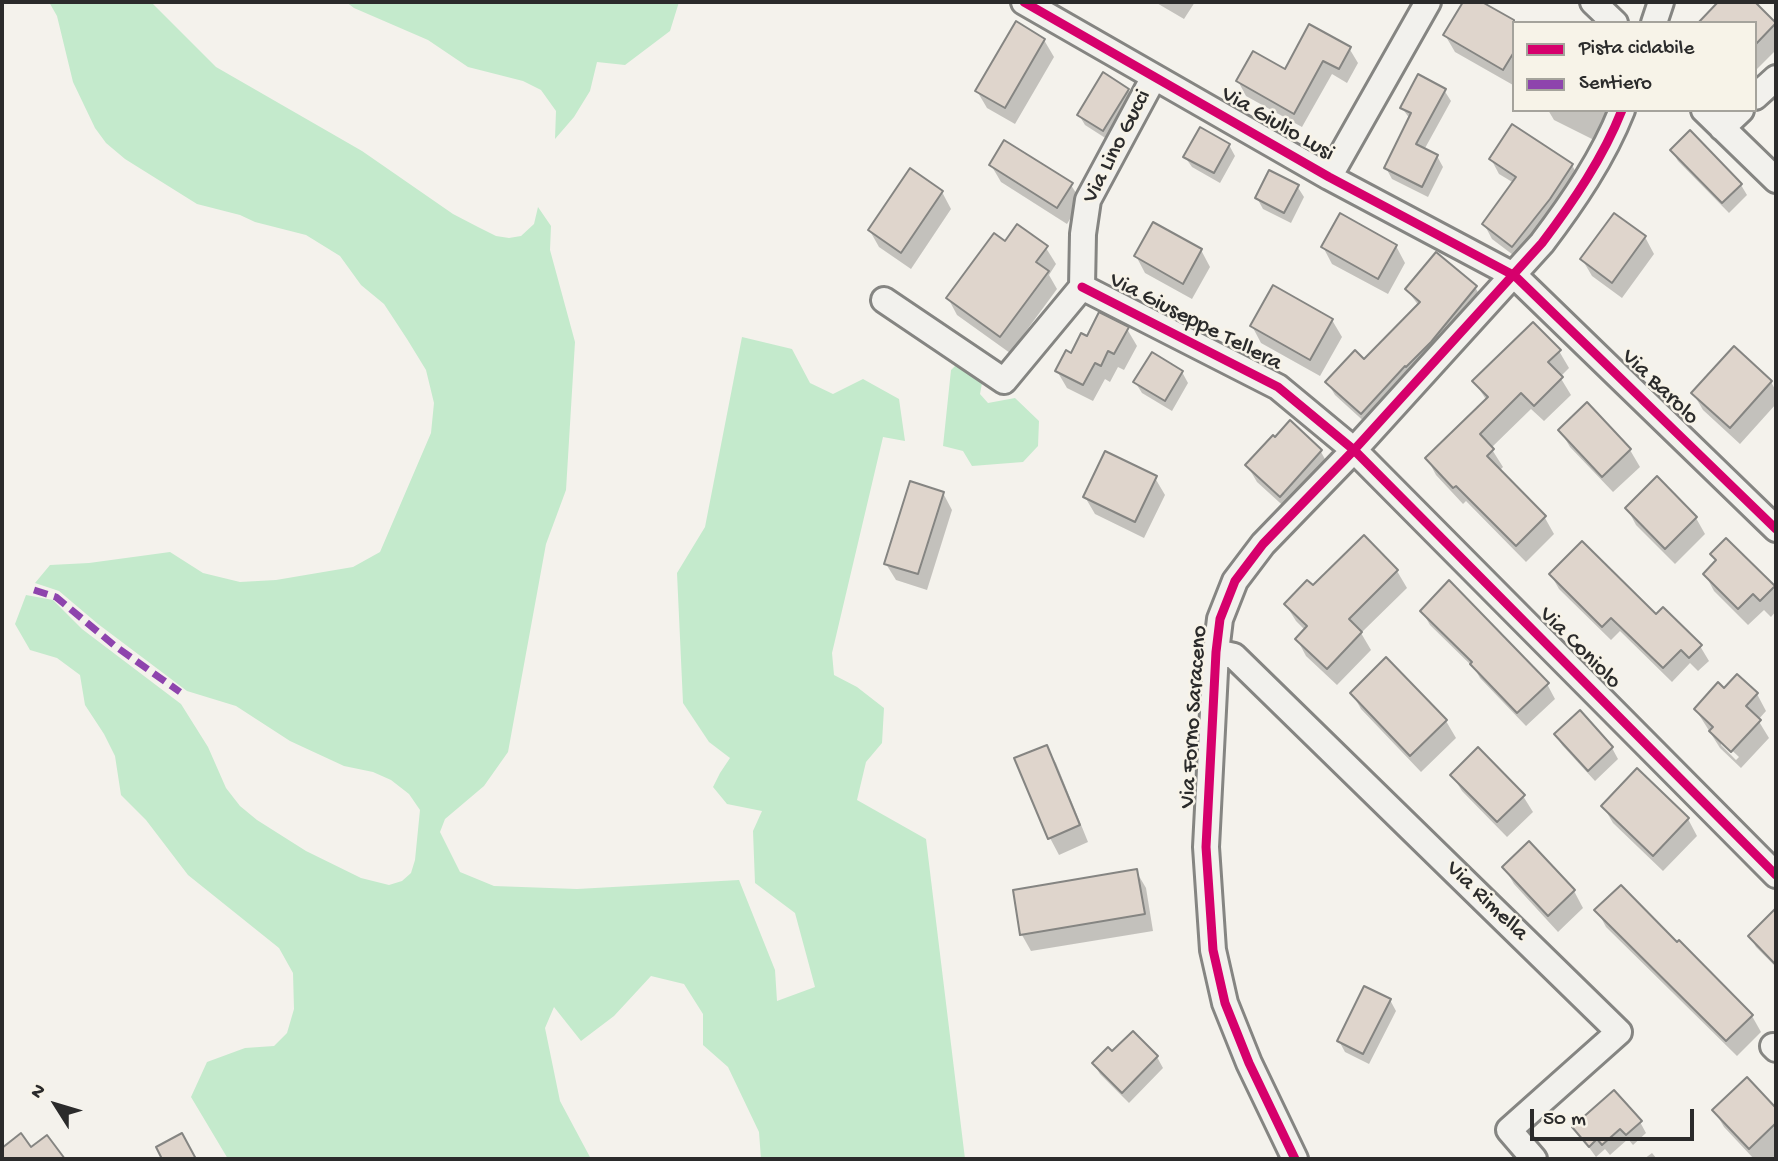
<!DOCTYPE html>
<html>
<head>
<meta charset="utf-8">
<style>
  body { margin:0 }
  #map { position:relative; width:1778px; height:1161px; overflow:hidden; background:#f4f2ec; font-family:"Gochi Hand",sans-serif }
  canvas { display:block }
  .frame { position:absolute; inset:0; border:4px solid #2b2b2b; pointer-events:none }
  .legend { position:absolute; left:1512px; top:21px; width:245px; height:91px; box-sizing:border-box; background:#f7f3e8; border:2px solid #a5a39c; margin:0; padding:9px 12px; list-style:none; font-size:21px; color:#2b2b2b }
  .legend li { display:flex; align-items:center; gap:14px; height:35px }
  .legend b { width:35px; border:2px solid #a5a39c }
  .north { position:absolute; left:21px; top:1070px; width:70px; height:70px; -webkit-text-stroke:5px #f7f3e8; paint-order:stroke; rotate:307deg; font-size:19px; font-weight:700; line-height:28px; text-align:center; color:#2b2b2b }
  .north::after { content:''; display:block; margin:auto; width:24px; height:32px; background:#2b2b2b; clip-path:polygon(50% 0,100% 100%,50% 72%,0 100%) }
  .scale { position:absolute; left:1530px; top:1109px; width:164px; height:32px; box-sizing:border-box; border:4px solid #2b2b2b; border-top:0; padding-left:9px; font-size:21px; line-height:24px; white-space:nowrap; color:#2b2b2b; -webkit-text-stroke:5px #f7f3e8; paint-order:stroke }
</style>
</head>
<body>
<div id="map">
<canvas width="1778" height="1161"></canvas>
<div class="frame"></div>
<ul class="legend">
<li><b style="height:9px;background:#d6006c"></b>Pista ciclabile</li>
<li><b style="height:9px;background:#8e44ad"></b>Sentiero</li>
</ul>
<div class="north">N</div>
<div class="scale">50 m</div>
</div>
<script>
const context = document.querySelector('canvas').getContext('2d');
context.lineJoin = 'round';
function fillPath(path, color) {
  context.fillStyle = color;
  context.fill(path, 'evenodd');
}
function trace(path, color, width, dash) {
  context.strokeStyle = color;
  context.lineWidth = width;
  context.lineCap = dash ? 'butt' : 'round';
  context.setLineDash(dash || []);
  context.stroke(path);
}
function write(font, color, halo, rows, align = 'center') {
  context.font = font + ' "Gochi Hand",sans-serif';
  context.lineWidth = 5;
  context.setLineDash([]);
  context.textBaseline = 'middle';
  context.strokeStyle = halo;
  context.fillStyle = color;
  for (const [text, x, y, turn = 0] of rows) {
    context.save();
    context.translate(x, y);
    context.rotate((+turn || 0) * Math.PI / 180);
    context.textAlign = isNaN(turn) ? turn : align;
    if (halo) context.strokeText(text, 0, 0);
    context.fillText(text, 0, 0);
    context.restore();
  }
}
const green = new Path2D(`
  M49,2H151L216,67L362,151L453,214L478,227L496,236L509,238L521,236L534,224L538,207L551,226L550,250L575,342L566,490L546,544L508,752L484,786L445,819L440,832L460,872L494,886L577,889L739,880L775,970L777,1001L815,987L795,913L755,883L753,831L762,811L727,804L713,787L720,773L730,758L709,742L683,703L677,573L705,527L742,337L792,349L810,383L833,394L863,379L899,399L905,441L883,437L832,653L834,675L857,687L884,708L882,743L866,762L857,800L926,839L965,1159H761L759,1132L728,1067L703,1045V1014L684,984L651,976L614,1016L581,1041L554,1007L545,1028L560,1101L591,1159H228L191,1097L207,1062L245,1048L274,1046L287,1033L294,1009L293,973L279,948L188,875L146,820L121,795L115,756L104,734L85,705L80,675L57,658L30,650L15,624L26,595L53,600L82,629L181,704L208,747L226,788L240,806L257,820L306,851L361,878L389,885L402,881L411,873L415,860L420,810L409,794L391,780L373,772L344,766L290,741L236,706L187,691L98,624L59,591L35,583L50,565L89,563L170,552L203,573L240,582L276,580L353,567L380,552L431,433L434,403L426,370L407,339L384,304L361,285L340,256L306,235L255,222L240,215L197,204L125,159L106,143L95,128L73,82L57,16Z
  M346,2H679L670,31L625,65L597,62L590,91L574,117L555,139L556,111L541,90L523,81L468,67L428,40L354,8Z
  M964,357L984,372L980,394L988,403L1015,398L1039,421L1038,446L1023,462L972,466L963,451L943,446L951,370Z`);
const shadow = new Path2D(`
  M1155,2H1195L1184,19Z
  M1465,2H1479L1516,23H1514L1513,85L1455,52L1445,35Z
  M1721,2H1753L1776,25V50L1755,71V23H1701Z
  M1044,40L1054,57L1015,124L987,108L977,91Z
  M1349,48L1358,63L1347,83L1332,74L1302,127L1246,96L1238,81L1286,72Z
  M1128,90L1134,101L1110,141L1085,125L1079,115Z
  M1444,90L1451,101L1424,150L1437,156L1443,167L1428,197L1392,179L1386,168L1410,119L1402,108Z
  M1548,110H1608L1594,140L1554,120Z
  M1229,145L1235,156L1220,183L1192,167L1185,157Z
  M1672,151L1741,185L1747,195L1729,213L1678,161Z
  M1491,159L1572,165L1580,180L1521,261L1492,239L1484,224L1514,183L1499,174Z
  M991,165L1071,185L1081,201L1067,224L1001,182Z
  M1297,186L1304,197L1291,223L1263,209L1257,198Z
  M942,192L951,209L911,269L879,247L870,231Z
  M1645,237L1654,254L1622,298L1592,276L1582,259Z
  M1005,244L1046,248L1056,264L1049,275L1057,289L1010,353L957,315L948,298Z
  M1396,246L1405,263L1388,294L1332,264L1323,247Z
  M1201,250L1210,267L1192,299L1145,273L1136,256Z
  M1475,287L1483,301L1369,426L1335,395L1327,382L1365,362L1419,306L1407,290Z
  M1332,320L1342,337L1320,376L1261,343L1252,326Z
  M1127,329L1137,346L1124,370L1118,367L1110,382L1105,379L1093,401L1067,388L1057,371L1088,339Z
  M1559,351L1569,368L1560,377L1571,395L1544,421L1531,409L1491,448L1503,467L1499,471L1545,518L1554,534L1526,562L1466,501L1463,504L1436,475L1427,458L1487,401L1474,381Z
  M1182,372L1188,383L1172,411L1142,393L1135,382Z
  M1771,382L1776,391V404L1740,444L1703,410L1693,393Z
  M1587,405L1630,450L1640,467L1613,492L1570,447L1560,430Z
  M1290,423L1321,452L1330,468L1290,512L1257,482L1247,465Z
  M1155,478L1165,495L1144,538L1095,514L1085,497Z
  M943,493L952,510L927,590L896,580L886,564Z
  M1627,508L1696,518L1705,534L1675,564L1636,525Z
  M1364,538L1397,571L1407,588L1361,633L1371,650L1337,685L1306,656L1297,639L1305,630L1296,621L1286,605L1313,588Z
  M1712,554L1773,588L1776,593V611L1771,617L1764,610L1748,625L1714,591L1705,574L1717,562Z
  M1551,575L1656,617L1700,646L1709,661L1698,671L1690,663L1672,682L1620,631L1611,640L1559,589Z
  M1422,611L1547,684L1555,699L1526,726L1480,678L1475,669L1430,625Z
  M1386,659L1446,721L1456,738L1421,772L1361,709L1352,693Z
  M1724,690L1757,694L1766,711L1758,720L1769,738L1741,768L1720,748L1696,710ZM1721,740L1739,757L1736,760L1721,745Z
  M1579,713L1612,748L1618,759L1595,781L1562,745L1556,735Z
  M1046,747L1056,763L1088,842L1059,855L1050,838Z
  M1452,775L1523,796L1533,812L1507,837L1462,791Z
  M1603,806L1688,819L1697,836L1663,871L1613,823Z
  M1529,844L1574,891L1583,908L1558,932L1514,884L1504,867Z
  M1136,871L1146,888L1153,931L1031,951L1022,935Z
  M1597,910L1752,1016L1761,1032L1737,1056L1606,927Z
  M1776,910V967L1756,947L1750,936Z
  M1390,1000L1396,1011L1369,1064L1345,1052L1339,1041Z
  M1133,1033L1157,1057L1163,1068L1129,1103L1100,1074L1094,1064L1112,1054Z
  M1747,1079L1776,1111V1159H1754L1724,1127L1714,1110Z
  M1640,1122L1646,1133L1633,1145L1628,1139L1610,1155L1605,1149L1596,1157L1574,1127Z
  M46,1138L62,1159H2V1142L6,1147L31,1149Z
  M1652,1153L1657,1159H1644Z`);
const building = new Path2D(`
  M1463,2H1482L1514,20V52L1503,70L1443,35Z
  M1718,2H1755L1776,23L1755,45V23H1698Z
  M1016,21L1045,39L1005,108L975,91Z
  M1309,24L1351,47L1339,69L1323,61L1294,114L1236,81L1253,51L1285,69Z
  M1103,72L1129,89L1103,131L1077,115Z
  M1418,74L1446,89L1416,144L1438,155L1422,187L1384,168L1411,113L1400,108Z
  M1512,124L1573,164L1550,199L1512,247L1482,224L1516,177L1489,159Z
  M1200,127L1230,144L1214,173L1183,157Z
  M1690,130L1742,184L1722,203L1670,150Z
  M1004,140L1073,183L1057,208L989,165Z
  M910,168L943,191L901,253L868,230Z
  M1269,170L1299,185L1284,213L1255,198Z
  M1340,213L1397,245L1378,279L1321,247Z
  M1614,213L1646,236L1612,283L1580,259Z
  M1153,222L1202,249L1183,284L1134,256Z
  M1017,224L1048,246L1036,262L1049,271L1000,337L946,298L994,233L1005,241Z
  M1436,252L1477,286L1431,342L1406,367L1405,366L1361,414L1325,382L1355,350L1364,359L1420,302L1405,289Z
  M1273,285L1333,319L1310,360L1250,326Z
  M1099,312L1129,327L1114,354L1108,351L1101,366L1095,363L1083,385L1055,371L1066,350L1071,353L1081,333L1087,336Z
  M1533,322L1561,350L1548,362L1563,377L1534,406L1521,393L1480,434L1494,449L1487,456L1546,516L1516,546L1456,486L1453,488L1425,458L1488,397L1472,381Z
  M1734,346L1772,381L1730,428L1691,393Z
  M1152,352L1183,371L1165,401L1133,382Z
  M1587,402L1631,449L1602,477L1558,430Z
  M1290,420L1322,450L1280,497L1245,465L1273,435L1275,437Z
  M1105,451L1157,476L1135,522L1083,497Z
  M1657,476L1697,517L1665,549L1625,508Z
  M910,481L944,492L918,574L884,564Z
  M1364,535L1398,570L1349,619L1362,632L1327,669L1295,639L1307,626L1284,604L1307,580L1313,585Z
  M1726,538L1775,586L1760,601L1753,594L1738,609L1703,574L1716,560L1710,554Z
  M1582,541L1656,614L1663,607L1702,645L1689,658L1681,650L1663,668L1611,618L1602,627L1549,574Z
  M1449,580L1549,683L1517,713L1470,664L1472,662L1420,611Z
  M1386,657L1447,720L1410,756L1350,693Z
  M1737,674L1758,693L1746,706L1761,720L1731,752L1709,731L1713,727L1694,709L1718,682L1724,688Z
  M1580,710L1613,747L1588,771L1554,734Z
  M1047,745L1080,825L1048,839L1014,758Z
  M1478,747L1525,795L1497,822L1450,775Z
  M1637,768L1689,818L1653,856L1601,806Z
  M1529,841L1575,890L1548,916L1502,867Z
  M1137,869L1145,914L1020,935L1013,890Z
  M1621,885L1677,942L1679,940L1753,1015L1726,1041L1594,910Z
  M1776,908V965L1748,936Z
  M1364,986L1391,999L1363,1054L1337,1041Z
  M1133,1031L1158,1056L1122,1093L1092,1063L1108,1047L1112,1051Z
  M1747,1077L1776,1108V1123L1749,1149L1712,1110Z
  M1614,1090L1642,1121L1626,1135L1620,1129L1602,1145L1597,1139L1589,1147L1572,1127Z
  M21,1133L31,1147L47,1135L65,1159H2V1148Z
  M182,1133L196,1159H162L156,1147Z`);
const minor = new Path2D(`
  M1024,2L1329,177L1515,276L1776,529
  M1593,2L1615,23
  M1654,23L1661,2
  M1755,97L1776,78
  M1704,110L1776,180
  M1722,128L1741,110
  M1329,177L1428,2
  M1082,287L1278,387L1354,450L1776,875
  M884,300L1004,381L1082,287L1083,234L1088,200L1154,77
  M1216,652L1234,656L1619,1032L1509,1130L1534,1159
  M1773,1046L1776,1049
  M1295,1159L1249,1063L1225,1003L1213,950L1206,847L1216,652L1220,619L1235,581L1263,544L1354,450L1542,243C1573,202 1603,158 1622,110`);
const quiet = new Path2D(`
  M34,590L56,597L115,646L180,692`);
const cycleway = new Path2D(`
  M1024,2L1329,177L1515,276L1776,529
  M1082,287L1278,387L1354,450L1776,875
  M1295,1159L1249,1063L1225,1003L1213,950L1206,847L1216,652L1220,619L1235,581L1263,544L1354,450L1542,243C1573,202 1603,158 1622,110`);
const streetNames = [
  ["Via Giulio Lusi",1277,125,30],
  ["Via Lino Gucci",1118,147,-63],
  ["Via Giuseppe Tellera",1195,323,27],
  ["Via Barolo",1659,388,44],
  ["Via Coniolo",1579,649,45],
  ["Via Forno Saraceno",1195,717,-86],
  ["Via Rimella",1486,902,44]
];
fillPath(green, '#c4eacc');
fillPath(shadow, '#0003');
fillPath(building, '#dfd5cc');
trace(building, '#858582', 2);
trace(minor, '#858582', 30);
trace(minor, '#f2f1ed', 24);
trace(quiet, '#8e44ad', 7, [14, 7]);
trace(cycleway, '#d6006c', 9);
write('23px', '#2b2b2b', '#f7f3e8', streetNames);
</script>
</body>
</html>
